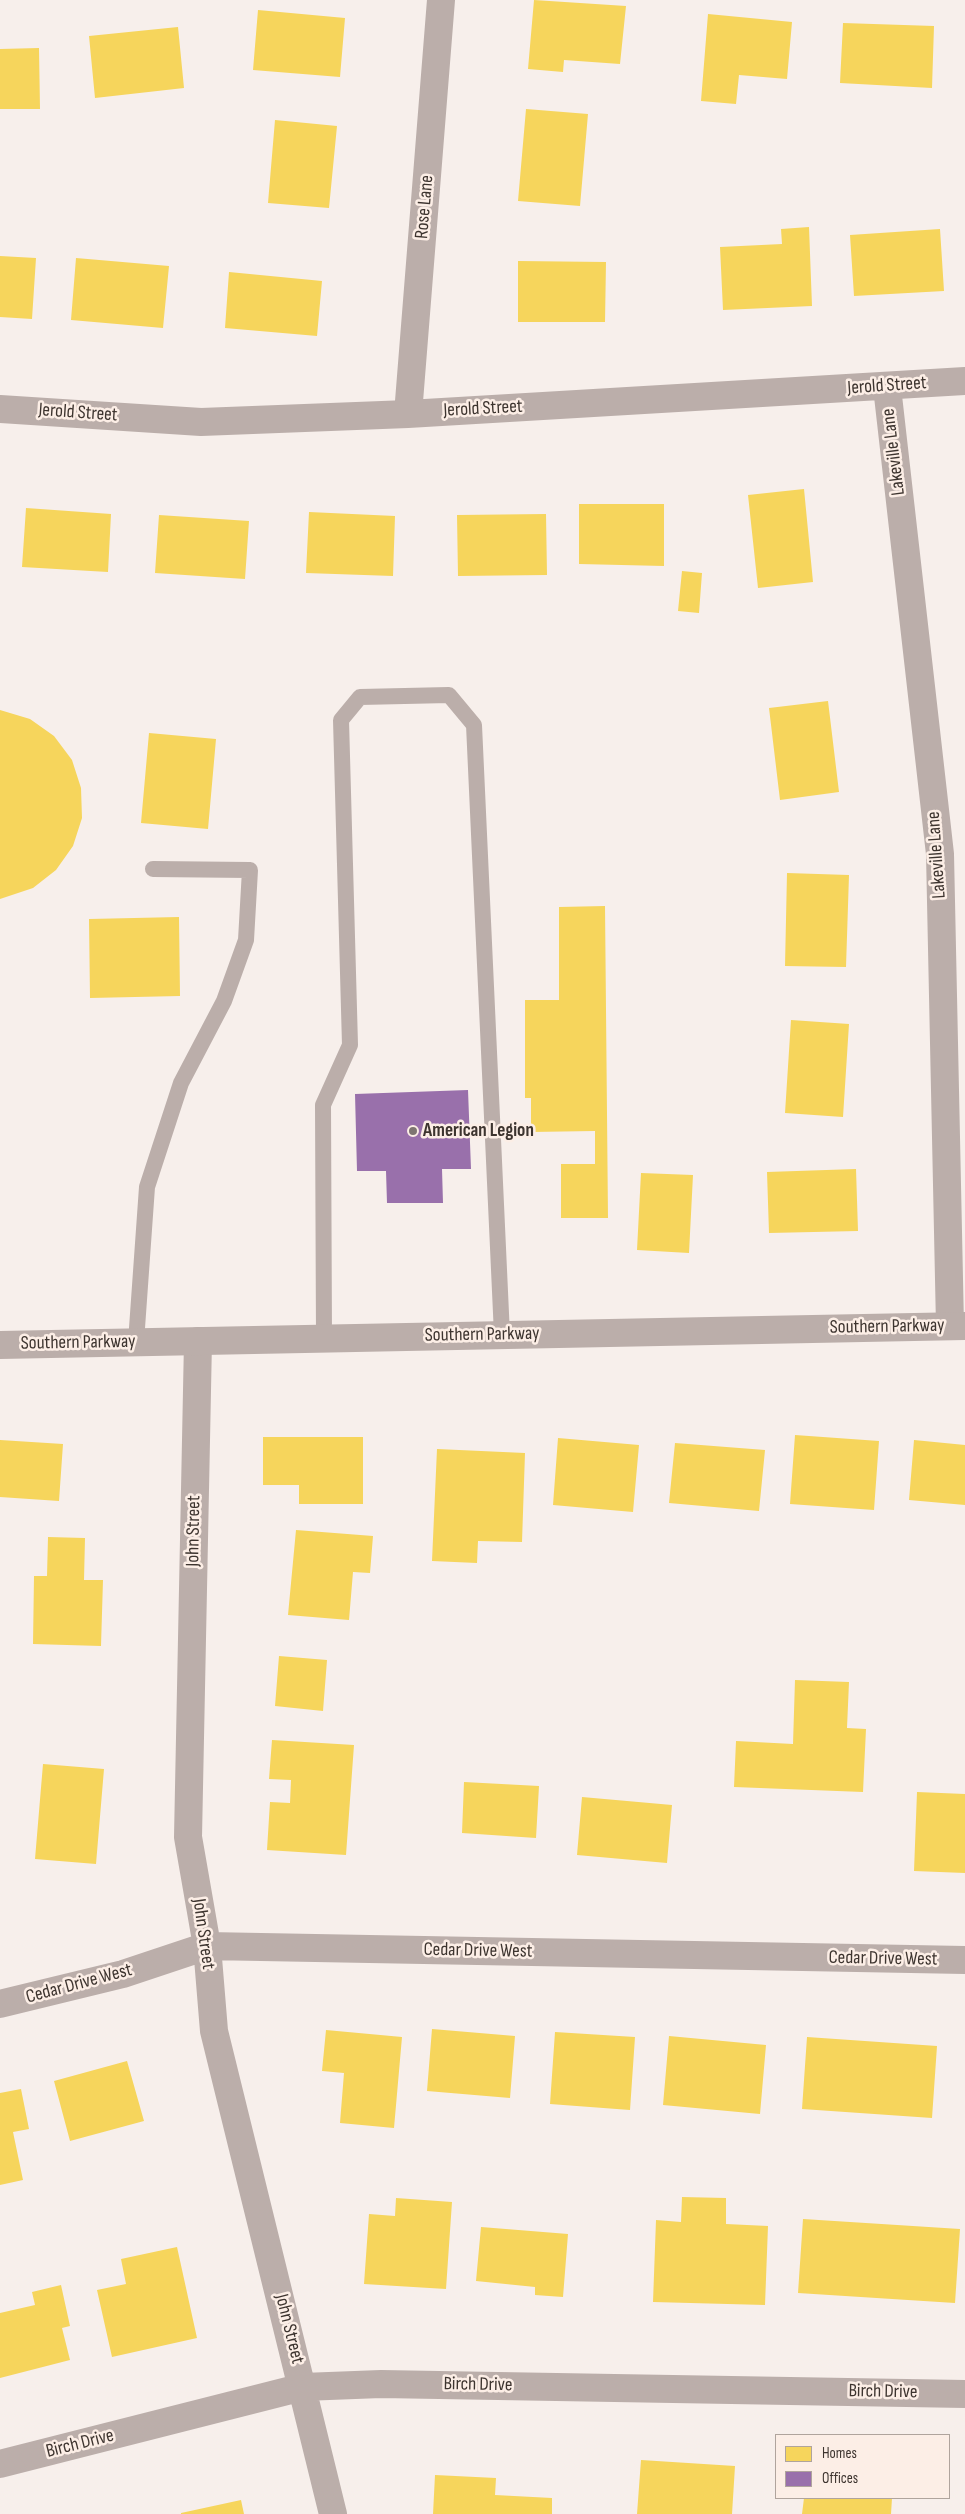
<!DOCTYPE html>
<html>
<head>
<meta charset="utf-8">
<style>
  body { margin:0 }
  #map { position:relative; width:965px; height:2514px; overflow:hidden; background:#f7efeb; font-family:"Sofia Sans Condensed",sans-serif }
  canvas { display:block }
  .legend { position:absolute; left:775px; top:2434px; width:175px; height:65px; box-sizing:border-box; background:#fceee6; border:1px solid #b0a49d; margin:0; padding:6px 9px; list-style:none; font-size:15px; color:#3d342f }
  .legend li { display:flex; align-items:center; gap:10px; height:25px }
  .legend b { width:25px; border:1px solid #b0a49d }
</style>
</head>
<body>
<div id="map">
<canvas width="965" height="2514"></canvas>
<ul class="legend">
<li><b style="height:14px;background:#f6d55c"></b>Homes</li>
<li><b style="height:14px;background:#9970ab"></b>Offices</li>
</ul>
</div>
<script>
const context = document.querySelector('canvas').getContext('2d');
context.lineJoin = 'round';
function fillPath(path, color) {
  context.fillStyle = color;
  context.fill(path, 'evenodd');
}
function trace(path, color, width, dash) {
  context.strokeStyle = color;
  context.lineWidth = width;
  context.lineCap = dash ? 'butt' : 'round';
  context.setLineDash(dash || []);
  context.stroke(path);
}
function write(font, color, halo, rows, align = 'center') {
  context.font = font + ' "Sofia Sans Condensed",sans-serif';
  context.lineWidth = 5;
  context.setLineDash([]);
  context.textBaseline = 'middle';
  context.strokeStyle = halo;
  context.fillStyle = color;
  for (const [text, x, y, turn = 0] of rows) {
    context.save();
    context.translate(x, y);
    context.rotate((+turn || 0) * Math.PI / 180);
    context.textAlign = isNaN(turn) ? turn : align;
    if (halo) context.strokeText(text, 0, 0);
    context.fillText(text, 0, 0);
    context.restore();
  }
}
const homes = new Path2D(`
  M534,0L626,6L620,64L564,60L563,72L528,69Z
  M258,10L345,18L340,77L253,70Z
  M708,14L792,22L787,79L739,75L736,104L701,101Z
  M843,23L934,26L932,88L840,83Z
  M178,27L184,88L95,98L89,36Z
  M39,48L40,109H0V49Z
  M526,109L588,114L580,206L518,201Z
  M275,120L337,126L329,208L268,203Z
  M809,227L812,306L723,310L720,247L782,244L781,229Z
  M940,229L944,291L854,296L850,235Z
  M0,256L36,258L32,319L0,317Z
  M76,258L169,266L163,328L71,320Z
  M518,261L606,262L605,322H518Z
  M229,272L322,281L317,336L225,328Z
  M804,489L813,582L758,588L748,495Z
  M579,504H664V566L579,564Z
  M26,508L111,514L108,572L22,567Z
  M309,512L395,516L393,576L306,573Z
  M546,514L547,575L458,576L457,515Z
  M159,515L249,521L245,579L155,573Z
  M682,571L702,573L699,613L678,611Z
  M828,701L839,792L780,800L769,708Z
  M0,710L30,719L54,736L72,760L81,788L82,818L73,846L56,870L33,888L0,899Z
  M149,733L216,739L208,829L141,823Z
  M787,873L849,875L846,967L785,966Z
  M605,906L608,1218H561V1164H595V1131L531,1132V1098H525V1000H559V907Z
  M179,917L180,996L90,998L89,919Z
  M791,1020L849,1024L843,1117L785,1113Z
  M856,1169L858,1231L769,1233L767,1172Z
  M641,1173L693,1175L689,1253L637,1250Z
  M795,1435L879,1441L874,1510L790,1504Z
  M263,1437H363V1504H299V1485H263Z
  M558,1438L639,1445L633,1512L553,1505Z
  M0,1440L63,1444L59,1501L0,1497Z
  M914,1440L965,1445V1505L909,1500Z
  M675,1443L765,1450L759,1511L669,1503Z
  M437,1449L525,1453L522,1542L478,1541L477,1563L432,1561Z
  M296,1530L373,1536L370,1573L353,1572L349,1620L288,1615Z
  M48,1537L85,1538L84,1580H103L101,1646L33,1644L34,1576H47Z
  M279,1656L327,1660L323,1711L275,1706Z
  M795,1680L849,1682L847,1728L866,1729L863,1792L734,1787L736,1741L793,1744Z
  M272,1740L354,1745L346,1855L267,1850L270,1802L290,1803L291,1780L269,1779Z
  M43,1764L104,1769L96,1864L35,1859Z
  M464,1782L539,1786L536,1838L462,1833Z
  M917,1792L965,1794V1873L914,1871Z
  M582,1797L672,1805L667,1863L577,1855Z
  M432,2029L515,2036L510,2098L427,2091Z
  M326,2030L402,2037L394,2128L340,2123L344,2073L322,2071Z
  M555,2032L635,2037L630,2110L550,2104Z
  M669,2036L766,2045L760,2114L663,2105Z
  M807,2037L937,2046L932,2118L802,2109Z
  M127,2061L144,2121L70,2141L54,2081Z
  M21,2089L29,2129L13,2132L23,2180L0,2185V2093Z
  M682,2197L726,2198V2224L768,2226L765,2305L653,2302L656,2220L681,2222Z
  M396,2198L452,2202L446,2289L364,2284L369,2214L395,2216Z
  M803,2219L960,2229L955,2303L798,2293Z
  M481,2227L568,2234L563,2297L535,2295V2287L476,2281Z
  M177,2247L197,2338L112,2357L97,2290L126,2284L121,2259Z
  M61,2285L70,2326L62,2328L70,2360L0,2378V2313L35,2305L32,2292Z
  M641,2460L735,2466L732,2514H637Z
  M435,2475L496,2478L495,2495L552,2498V2514H433Z
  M804,2498H892L891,2514H802Z
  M241,2500L244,2514H181V2513Z`);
const offices = new Path2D(`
  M468,1090L471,1169H442L443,1203H387L386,1171H357L355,1094Z`);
const service = new Path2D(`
  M324,1338L323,1105L350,1045L341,720L360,697L449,695L474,725L502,1335
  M136,1342L147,1187L181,1083L224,1001L246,940L250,870L153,869`);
const minor = new Path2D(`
  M887,387L940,854L950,1326
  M0,409L201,422L408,414L965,381
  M408,414L441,0
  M198,1341L188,1837L207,1946L214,2031L333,2514
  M0,2004L123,1974L207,1946L965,1960
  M0,2464L303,2387L381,2384L965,2394`);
const tertiary = new Path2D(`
  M0,1345L965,1326`);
const markers = [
  [413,1131,5,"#7e7571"]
];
const streetNames = [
  ["Rose Lane",425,207,-85],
  ["Jerold Street",887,386,-4],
  ["Jerold Street",483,409,-3],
  ["Jerold Street",78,413,4],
  ["Lakeville Lane",894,452,-97],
  ["Lakeville Lane",937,855,-94],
  ["Southern Parkway",887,1327,-1],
  ["Southern Parkway",482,1335,-1],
  ["Southern Parkway",78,1343,-1],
  ["John Street",194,1531,-89],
  ["John Street",203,1934,82],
  ["Cedar Drive West",478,1951,1],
  ["Cedar Drive West",883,1959,1],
  ["Cedar Drive West",79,1984,-15],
  ["John Street",289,2329,76],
  ["Birch Drive",478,2385,1],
  ["Birch Drive",883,2392,1],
  ["Birch Drive",80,2444,-14]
];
const poiNames = [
  ["American Legion",423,1131]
];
fillPath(homes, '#f6d55c');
fillPath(offices, '#9970ab');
trace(service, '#bbaeaa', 16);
trace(minor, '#bbaeaa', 28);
trace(tertiary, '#bbaeaa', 28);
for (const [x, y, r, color] of markers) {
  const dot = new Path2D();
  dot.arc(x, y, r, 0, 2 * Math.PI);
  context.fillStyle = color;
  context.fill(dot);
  trace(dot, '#fceee6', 2);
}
write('19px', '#3d342f', '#fceee6', streetNames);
write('bold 19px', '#3d342f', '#fceee6', poiNames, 'left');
</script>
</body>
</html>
